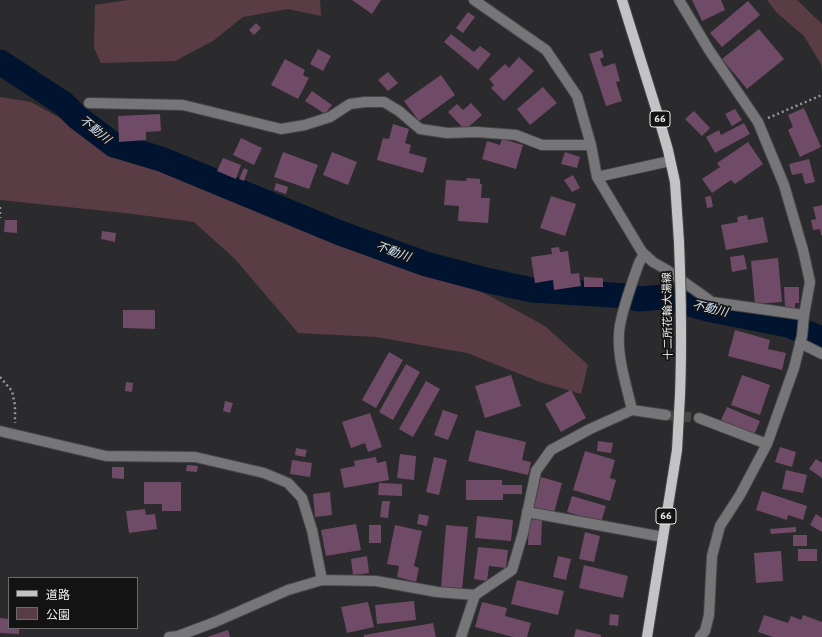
<!DOCTYPE html>
<html>
<head>
<meta charset="utf-8">
<style>
  body { margin:0 }
  #map { position:relative; width:822px; height:637px; overflow:hidden; background:#2b2a2c; font-family:"PT Sans","Noto Sans JP",sans-serif }
  canvas { display:block }
  .legend { position:absolute; left:8px; top:577px; width:130px; height:52px; box-sizing:border-box; background:#131314; border:1px solid #6b6b6c; margin:0; padding:5px 7px; list-style:none; font-size:12px; color:#f0eff0 }
  .legend li { display:flex; align-items:center; gap:8px; height:20px }
  .legend b { width:20px; border:1px solid #6b6b6c }
</style>
</head>
<body>
<div id="map">
<canvas width="822" height="637"></canvas>
<ul class="legend">
<li><b style="height:5px;background:#c3c3c6"></b>道路</li>
<li><b style="height:11px;background:#5a3d44"></b>公園</li>
</ul>
</div>
<script>
const context = document.querySelector('canvas').getContext('2d');
context.lineJoin = 'round';
function fillPath(path, color) {
  context.fillStyle = color;
  context.fill(path, 'evenodd');
}
function trace(path, color, width, dash) {
  context.strokeStyle = color;
  context.lineWidth = width;
  context.lineCap = dash ? 'butt' : 'round';
  context.setLineDash(dash || []);
  context.stroke(path);
}
function write(font, color, halo, rows, align = 'center') {
  context.font = font + ' "PT Sans","Noto Sans JP",sans-serif';
  context.lineWidth = 3.5;
  context.setLineDash([]);
  context.textBaseline = 'middle';
  context.strokeStyle = halo;
  context.fillStyle = color;
  for (const [text, x, y, turn = 0] of rows) {
    context.save();
    context.translate(x, y);
    context.rotate((+turn || 0) * Math.PI / 180);
    context.textAlign = isNaN(turn) ? turn : align;
    if (halo) context.strokeText(text, 0, 0);
    context.fillText(text, 0, 0);
    context.restore();
  }
}
const green = new Path2D(`
  M128,0H320L321,16L288,9L243,17L213,41L175,61L101,63L94,48L95,5Z
  M767,0H797L822,24V72L821,64L804,36L777,13Z
  M0,97L31,102L105,143L301,223L414,265L488,295L545,326L588,365L581,394L540,382L467,353L376,337L298,333L235,259L194,222L125,213L0,200Z`);
const river = new Path2D(`
  M0,62L64,104L77,117L114,145L161,159L340,233L426,264L490,281L532,290L627,296L639,299L664,297L707,309L788,325L822,339`);
const building = new Path2D(`
  M352,0H381L372,14Z
  M692,0H721L725,10L702,21Z
  M748,1L760,15L722,47L710,33Z
  M468,12L475,17L463,33L456,28Z
  M256,23L261,28L254,35L249,30Z
  M759,29L784,59L747,89L722,59Z
  M451,34L474,52L480,46L491,54L478,70L444,42Z
  M318,49L331,56L323,71L310,64Z
  M602,50L604,57L600,59L603,67L615,63L620,81L616,82L622,101L606,106L589,54Z
  M519,57L534,71L504,101L491,88L494,85L489,79L505,64L509,68Z
  M285,59L305,70L303,75L309,78L298,99L271,85Z
  M388,72L398,83L388,91L378,80Z
  M441,75L455,95L419,121L404,101Z
  M543,87L557,103L530,125L517,109Z
  M312,91L332,105L325,114L305,101Z
  M471,103L482,115L465,130L448,112L457,104L463,110Z
  M804,108L821,147L800,157L788,130L793,127L788,115Z
  M735,109L742,120L732,126L725,114Z
  M694,111L710,128L702,136L685,119Z
  M160,114L161,131L146,132V140L119,142L118,116Z
  M744,123L750,134L715,153L706,137L719,130L721,135Z
  M393,124L409,129L405,143L411,145L409,153L427,158L423,173L377,160L383,138L389,139Z
  M241,138L262,148L254,165L233,155Z
  M502,139L523,145L516,169L482,159L487,141L500,145Z
  M748,142L763,164L735,184L731,180L712,193L702,179L720,167L717,163Z
  M283,152L318,165L309,189L274,177Z
  M332,152L357,162L348,185L323,175Z
  M565,152L580,157L577,168L561,164Z
  M223,158L241,165L236,179L217,171Z
  M809,159L815,182L805,184L802,173L792,175L789,164Z
  M244,168L248,170L244,181L239,179Z
  M573,175L580,188L572,192L564,180Z
  M467,178L480,179V184H482L481,198H490L488,223L458,221L459,206L444,205L446,180L466,181Z
  M276,183L288,187L286,194L274,190Z
  M551,196L576,204L565,236L540,228Z
  M711,196L713,207L707,208L705,197Z
  M822,205V235H821L820,229L813,230L811,220L816,219L813,207Z
  M747,215L748,220L763,217L768,242L726,250L721,225L738,222L737,217Z
  M5,220H17V233L4,232Z
  M102,231L116,233L115,242L101,239Z
  M559,247L560,252L568,251L571,274L579,273L581,286L554,290L553,280L535,283L531,257L552,254L551,248Z
  M744,255L747,269L732,272L730,257Z
  M778,258L782,302L755,304L751,261Z
  M584,277L603,278V287H584Z
  M784,287H799V303H795V308H785Z
  M123,310H155V329L123,328Z
  M735,330L770,340L768,349L786,353L782,370L728,356Z
  M389,352L403,360L376,408L362,400Z
  M406,364L420,372L393,420L379,412Z
  M511,375L521,406L485,418L475,386Z
  M742,375L770,385L760,415L731,405Z
  M426,381L440,389L413,437L399,429Z
  M126,382L133,383L132,392L125,391Z
  M571,390L586,418L561,432L545,404Z
  M225,401L233,403L230,413L223,411Z
  M727,407L760,421L754,435L721,420Z
  M443,410L458,415L448,440L434,435Z
  M370,413L382,447L368,452L365,443L351,448L342,422Z
  M476,430L526,442L522,460L531,462L528,475L468,461Z
  M598,441L613,443L611,453L597,451Z
  M780,447L796,452L792,467L775,462Z
  M296,448L307,450L305,457L295,455Z
  M585,451L615,460L610,478L616,480L610,501L573,490Z
  M400,454L416,456L414,480L397,478Z
  M376,457L377,463L386,461L389,480L344,488L340,469L355,466L354,461Z
  M434,457L447,460L439,495L426,492Z
  M816,459L822,463V478L809,469Z
  M292,460L312,463L310,477L290,474Z
  M187,465L198,466L197,472L186,471Z
  M112,467H124V479L112,478Z
  M786,470L807,475L803,493L782,489Z
  M541,477L562,483L554,513L534,507Z
  M466,480H502V485H522V494H503V500H466Z
  M144,482H181V511H162V504H144Z
  M379,483L402,484V496L378,495Z
  M762,491L807,506L803,520L788,515L787,520L756,510Z
  M330,492L332,515L315,517L313,494Z
  M572,496L606,506L601,522L567,512Z
  M382,501H390L388,518L380,517Z
  M145,509L146,515L155,514L157,529L129,533L126,511Z
  M419,514L429,516L427,526L417,524Z
  M816,514L822,518V532L810,525Z
  M477,516L513,520L511,541L475,538Z
  M529,519L542,520L541,545H528Z
  M356,524L361,550L326,556L321,530Z
  M369,525H381V543H369Z
  M395,525L422,531L414,566L419,568L416,582L397,577L399,566L387,564Z
  M446,525L468,527L462,590L441,588Z
  M796,527V532L771,534L770,529Z
  M585,532L600,536L594,562L579,559Z
  M793,535H807V546H793Z
  M478,547L508,550L506,568L489,566L487,581L474,579Z
  M798,549H817V561H798Z
  M781,551L783,581L756,583L754,553Z
  M367,556L369,573L353,575L351,559Z
  M558,556L571,559L566,580L553,577Z
  M584,565L628,576L623,598L579,588Z
  M517,580L564,591L558,615L511,604Z
  M414,601L416,620L377,624L375,605Z
  M368,602L374,627L347,633L341,607Z
  M482,602L507,608L505,616L531,623L527,637H513L475,627Z
  M610,614L619,615L618,626L609,625Z
  M764,615L788,623L791,616L801,620L803,615L822,622V637H773L758,632Z
  M0,618L9,619V628H19V634L0,633Z
  M433,623L436,637H364V635Z
  M576,629L601,635V637H574Z
  M228,630L230,637H207Z`);
const minorTunnel = new Path2D(`
  M666,415L699,418`);
const path = new Path2D(`
  M768,118L822,95
  M0,207V218
  M0,377L12,391L15,405V423`);
const minor = new Path2D(`
  M474,0L546,50L577,96L591,145L597,177L642,252L653,262L667,270L712,302L804,315
  M679,0L709,50L758,122L784,185L803,250L810,282L804,315L802,336L794,368L767,444L740,495L720,526L712,556L709,615L705,631L700,637
  M89,103L183,105L281,129L305,125L330,117L350,104L365,102H384L399,111L420,129L447,133L477,132L516,135L542,145H591
  M597,177L670,161
  M800,343L822,354
  M632,410C626,383 615,352 620,325C624,304 632,283 639,263L644,254
  M699,418L767,444
  M0,431L106,456L195,457L264,473L288,483L302,498L312,530L322,580
  M527,512L663,537
  M169,637L178,636L215,622L288,590L322,580L376,581L437,592L475,595
  M461,637L475,595L512,570L523,533L536,471L551,450L590,429L632,410L666,415`);
const major = new Path2D(`
  M622,0L657,112L668,150L675,182L679,242
  M647,637L677,450L680,395`);
const majorBridge = new Path2D(`
  M679,242C681,293 682,344 680,395`);
const shields = [
  [660,119,20],
  [666,516,20]
];
const shieldNames = [
  ["66",660,119],
  ["66",666,516]
];
const streetNames = [
  ["十二所花輪大湯線",668,316,-91]
];
const waterNames = [
  ["不動川",95,130,39],
  ["不動川",393,252,20],
  ["不動川",710,309,13]
];
fillPath(green, '#5a3d44');
trace(river, '#001430', 25);
fillPath(building, '#704b68');
trace(minorTunnel, '#494849', 10, [10, 5]);
trace(minor, '#474647', 12);
trace(major, '#474647', 12);
trace(path, '#969597', 2.5, [2, 3]);
trace(minor, '#767678', 10);
trace(major, '#c3c3c6', 10);
trace(majorBridge, '#474647', 12, []);
trace(majorBridge, '#c3c3c6', 10);
for (const [x, y, w] of shields) {
  const box = new Path2D();
  box.roundRect(x - w / 2, y - 8, w, 16, 3);
  context.fillStyle = '#131314';
  context.fill(box);
  trace(box, '#f0eff0', 1);
}
write('bold 10px', '#f0eff0', null, shieldNames);
write('11px', '#f0eff0', '#131314', streetNames);
write('italic 12px', '#cee1f9', '#131314', waterNames);
</script>
</body>
</html>
